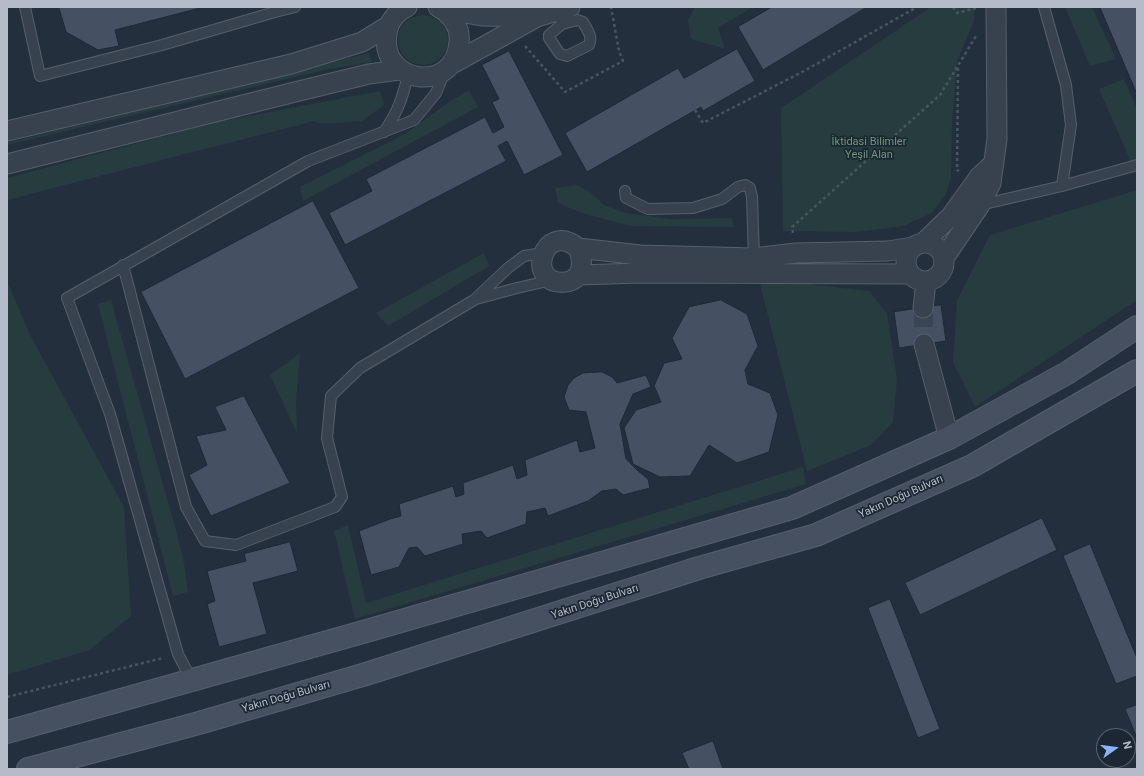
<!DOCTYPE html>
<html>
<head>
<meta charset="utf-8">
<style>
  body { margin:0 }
  #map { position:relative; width:1144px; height:776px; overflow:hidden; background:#242f3e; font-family:Roboto,sans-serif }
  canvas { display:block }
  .frame { position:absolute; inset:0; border:8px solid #b4bcc9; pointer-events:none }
  .north { position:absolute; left:1096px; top:728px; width:40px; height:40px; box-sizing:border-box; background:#1d2633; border:1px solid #59626f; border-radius:50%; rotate:76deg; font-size:11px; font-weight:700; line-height:16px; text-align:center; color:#b4bcc9 }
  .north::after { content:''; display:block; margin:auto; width:14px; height:18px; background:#8ab4f8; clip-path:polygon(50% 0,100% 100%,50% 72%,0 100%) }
</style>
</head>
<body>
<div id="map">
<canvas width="1144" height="776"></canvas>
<div class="frame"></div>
<div class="north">N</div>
</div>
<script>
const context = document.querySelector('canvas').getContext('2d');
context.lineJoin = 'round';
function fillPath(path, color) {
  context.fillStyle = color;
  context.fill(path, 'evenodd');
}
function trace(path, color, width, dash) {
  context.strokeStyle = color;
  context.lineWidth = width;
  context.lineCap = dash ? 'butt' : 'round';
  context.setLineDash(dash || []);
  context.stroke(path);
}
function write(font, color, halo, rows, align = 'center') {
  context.font = font + ' Roboto,sans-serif';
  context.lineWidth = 3.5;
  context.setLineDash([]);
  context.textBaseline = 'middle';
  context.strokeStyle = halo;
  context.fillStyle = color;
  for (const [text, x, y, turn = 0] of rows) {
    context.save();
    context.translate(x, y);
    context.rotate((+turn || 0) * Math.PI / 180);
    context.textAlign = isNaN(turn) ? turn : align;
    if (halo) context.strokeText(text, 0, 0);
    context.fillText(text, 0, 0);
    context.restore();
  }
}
const green = new Path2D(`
  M695,7H753L718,28L725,49L691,39L688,20Z
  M928,7H975L974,21L957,61L952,123L951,178L946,194L932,213L903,226L881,229L855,232L783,231L781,108L928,9Z
  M1065,7H1092L1116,59L1090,66Z
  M398 40a25 25 0 1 1 50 0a25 25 0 1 1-50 0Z
  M369,53L372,62L329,69L7,145V143Z
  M1124,79L1137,109V159L1131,162L1099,89Z
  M469,90L478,107L303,201L300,187L405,134L449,102Z
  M380,91L384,105L362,121L323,124L314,121L7,200V178L217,122Z
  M576,185L590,192L604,205L625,213L671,219L732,218L734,227L631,226L582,213L558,203L555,188Z
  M1137,190V300L975,407L953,362L957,301L990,235Z
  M484,253L489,266L388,326L376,313Z
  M7,281L30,335L124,507L131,616L90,650L7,675Z
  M791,282L869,291L887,313L897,379L893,422L871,445L807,471L760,284Z
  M111,300L176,530L184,563L188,592L173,596L98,304Z
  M300,353L296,403L297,433L270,375Z
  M803,467L806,484L355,619L334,531L348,525L366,603Z`);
const building = new Path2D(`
  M61,7H204L115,30L119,46L98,50L66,32L59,8Z
  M772,7H867L763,70L738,27Z
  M1100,7H1137V94Z
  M737,49L755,81L703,111L701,107L587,172L565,133L678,68L684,78Z
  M509,51L563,155L524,175L507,141L498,146L506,161L345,245L329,213L372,191L366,179L485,117L493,133L504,127L492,102L499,99L482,65Z
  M313,201L359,288L185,379L141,292Z
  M721,300L747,314L758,346L745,370L748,384L770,393L778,415L769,452L737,463L709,445L690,476L660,477L633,464L624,428L636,410L661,402L654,386L664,363L682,359L672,338L689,307Z
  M941,305L946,341L899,348L894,312Z
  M602,372L612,377L617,383L646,375L651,387L633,394L620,424L626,459L637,470L648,479L650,488L623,495L616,489L602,491L588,501L548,516L545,508L527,512L526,524L487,538L481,531L462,534L463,544L425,556L417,547L409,548L399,567L371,575L359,531L390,519L401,516L399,504L453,486L456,497L464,494L463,483L513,465L517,479L527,475L525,460L577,440L580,452L595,448L586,412L569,410L564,397L568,385L574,378L583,373Z
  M244,396L290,483L211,516L189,475L207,465L196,436L226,430L215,407Z
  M1042,518L1057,550L920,615L905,583Z
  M290,542L298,571L253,583L267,634L219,647L207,604L215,601L207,571L246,561L244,554Z
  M1090,544L1137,658V676L1116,684L1063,556Z
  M890,599L940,729L918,738L868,608Z
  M1137,705V738L1125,709Z
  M713,741L723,769H689L682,753Z`);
const streetTunnel = new Path2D(`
  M923,308L924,344`);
const path = new Path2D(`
  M953,7L957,13L976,8
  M525,46L565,92L623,61L619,51L611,7
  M958,68L957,170L959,171
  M695,110L703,123L804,71L917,7
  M793,233L792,227L940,95L976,36
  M7,697L163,658`);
const lane = new Path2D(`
  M25,7L40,76L162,45L275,12L295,7
  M1044,7L1066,85L1071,125L1062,186
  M559,10L562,24L577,20L583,22C587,30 593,36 589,45L567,56L560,54L549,38V35L562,24
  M384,132C398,111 402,100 408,75
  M625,191L626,198L648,209L693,208L722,199L738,187L745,185L750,188L752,197L754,258
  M980,205L1062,186L1137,165
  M123,265L186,507L205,541L236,545L335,507L342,497L327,438L331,396L360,368L474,300L508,268L524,256L543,253
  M476,299L517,288L552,280
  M192,681L178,654L110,414L67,298L308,161L414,120L436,93L445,71`);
const street = new Path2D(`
  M407,7C398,11 390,20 388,29C374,83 455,97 459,42C461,27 451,14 438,7
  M442,9L482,16L534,17
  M452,64L537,17L570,7
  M7,131L291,64L362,42L388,26
  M7,164L299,91L369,74L399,70
  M906 262a19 19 0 1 1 38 0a19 19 0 1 1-38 0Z
  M923,243L951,216L979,177L994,163
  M578,248C584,261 583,281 565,282C524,286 543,219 578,248L640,255L754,258L796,253L888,251L913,247
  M944,258L980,205L991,183L997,139L996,7
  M578,275L640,273L909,274
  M923,308L926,282
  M924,344L949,438`);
const secondary = new Path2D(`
  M7,732L370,630L792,508L949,438L1067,373L1137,327
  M28,769L199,723L366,674L699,568L816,535L972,466L1137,371`);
const parkNames = [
  ["İktidasi Bilimler",869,142],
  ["Yeşil Alan",869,155]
];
const streetNames = [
  ["Yakın Doğu Bulvarı",901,497,-24],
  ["Yakın Doğu Bulvarı",595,602,-18],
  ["Yakın Doğu Bulvarı",286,697,-16]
];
fillPath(green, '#263c3f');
fillPath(building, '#455162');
trace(building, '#1f2835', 1);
trace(streetTunnel, '#3a4453', 19, [19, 10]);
trace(lane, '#565f6c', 12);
trace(street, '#565f6c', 21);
trace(secondary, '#565f6c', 24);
trace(path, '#44595c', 2.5, [3, 3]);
trace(lane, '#38414e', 10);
trace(street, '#38414e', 19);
trace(secondary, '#465061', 22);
write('11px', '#6b9a76', '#1d2633', parkNames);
write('11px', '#b4bcc9', '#1d2633', streetNames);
</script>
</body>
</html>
